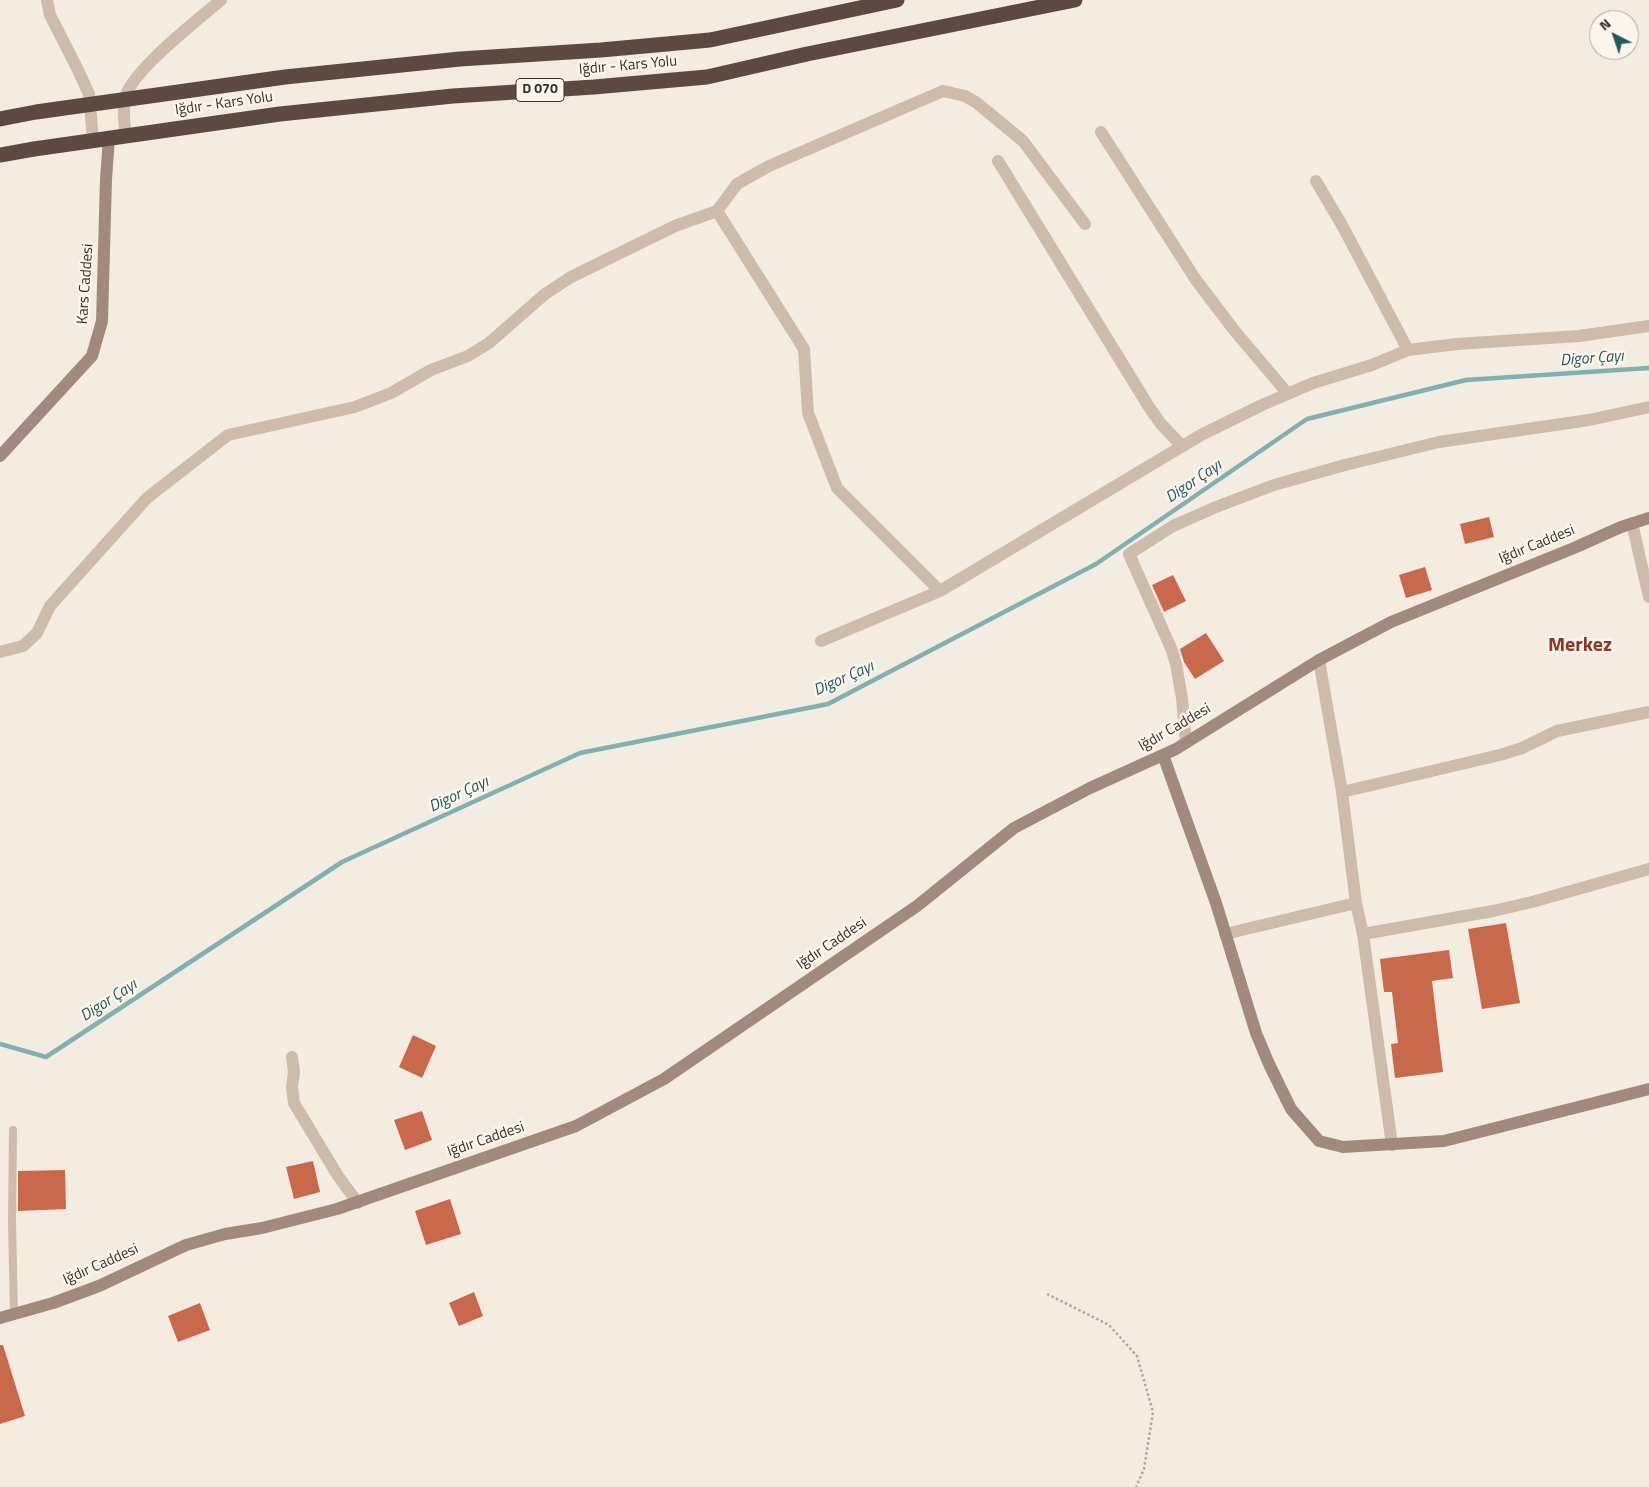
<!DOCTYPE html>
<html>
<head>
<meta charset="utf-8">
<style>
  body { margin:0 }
  #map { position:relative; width:1649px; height:1487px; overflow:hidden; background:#f4ebe1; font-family:"Titillium Web",sans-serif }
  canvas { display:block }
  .north { position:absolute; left:1589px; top:10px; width:50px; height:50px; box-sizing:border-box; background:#fbf5ee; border:1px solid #aea6a0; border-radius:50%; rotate:319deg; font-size:14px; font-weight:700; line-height:20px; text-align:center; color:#3b302b }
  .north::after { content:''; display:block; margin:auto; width:18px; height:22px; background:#1f5a5e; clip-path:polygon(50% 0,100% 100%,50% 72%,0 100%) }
</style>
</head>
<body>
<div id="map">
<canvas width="1649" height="1487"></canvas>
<div class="north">N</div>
</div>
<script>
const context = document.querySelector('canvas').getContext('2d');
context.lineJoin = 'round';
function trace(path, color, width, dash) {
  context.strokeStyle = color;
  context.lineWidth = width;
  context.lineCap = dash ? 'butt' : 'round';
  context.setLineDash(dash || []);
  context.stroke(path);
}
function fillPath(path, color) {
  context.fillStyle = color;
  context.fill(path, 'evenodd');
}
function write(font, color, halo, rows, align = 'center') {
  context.font = font + ' "Titillium Web",sans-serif';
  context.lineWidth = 5;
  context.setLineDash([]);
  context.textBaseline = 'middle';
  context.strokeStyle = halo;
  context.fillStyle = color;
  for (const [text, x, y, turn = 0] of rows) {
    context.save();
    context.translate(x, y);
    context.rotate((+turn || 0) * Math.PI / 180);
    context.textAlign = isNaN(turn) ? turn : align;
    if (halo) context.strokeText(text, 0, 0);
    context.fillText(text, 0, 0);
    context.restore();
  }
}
const stream = new Path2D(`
  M0,1044L46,1057L342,862L580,753L828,704L1096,564L1307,419L1466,380L1649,368`);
const building = new Path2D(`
  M1489,517L1494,537L1465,544L1460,524Z
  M1425,567L1432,590L1406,598L1399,575Z
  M1173,575L1186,601L1164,612L1152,585Z
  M1206,633L1224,661L1195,679L1184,662L1180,649Z
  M1506,923L1520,1003L1482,1009L1468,929Z
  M1449,950L1453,978L1432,981L1443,1072L1395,1078L1391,1044L1398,1043L1392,992H1384L1380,959Z
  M413,1035L436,1046L422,1078L399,1067Z
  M422,1111L432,1140L405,1150L394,1120Z
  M313,1161L320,1192L294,1199L286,1167Z
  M65,1170L66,1209L18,1211V1171Z
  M450,1199L461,1234L426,1245L415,1211Z
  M474,1292L483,1316L459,1326L449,1303Z
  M200,1303L210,1330L178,1342L168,1316Z
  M0,1345H3L25,1416L0,1424Z`);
const path = new Path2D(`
  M1047,1294L1109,1325L1137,1356L1153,1412L1144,1469L1136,1487`);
const lane = new Path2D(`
  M13,1130L12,1222L14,1314`);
const street = new Path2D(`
  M47,0L50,15L76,66L89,94L93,140
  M1101,132L1196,280L1234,330L1288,394
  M125,136C125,125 123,112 124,101C128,73 199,19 221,0
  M998,161L1149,407L1161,424L1182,446
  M1316,181L1343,227L1408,350
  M717,211L737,184L769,166L943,91L965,96L977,103L1023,141L1085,224
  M1632,523L1649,597
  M821,641L940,591L1201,435L1262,405L1313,383L1372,365L1408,350L1457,344L1579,336L1649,326
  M0,652L23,646L37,633L50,606L147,498L228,435L355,407L391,393L431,370L468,356L489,343L545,294L571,277L675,226L717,211L804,349L808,413L837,488L940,591
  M1319,660L1342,792L1356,903L1363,934L1392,1145
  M1186,743L1182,698L1176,664L1171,648L1129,554L1173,526L1216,507L1274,485L1345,465L1439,442L1589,420L1649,407
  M1342,792L1500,755L1522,748L1557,731L1649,712
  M1225,934L1356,903
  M1363,934L1493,911L1532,902L1649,869
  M292,1057L294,1072L292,1087L294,1103L338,1176L358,1203`);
const secondary = new Path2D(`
  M0,456L92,356L102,321L106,179L109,138
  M1163,755L1216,903L1256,1033L1269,1064L1291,1109L1319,1141L1343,1147L1444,1141L1649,1089
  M0,1318L53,1303L99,1286L186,1245L225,1234L262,1228L337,1209L576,1126L664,1079L917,906L1014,828L1090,788L1176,749L1319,660L1391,622L1574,548L1621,527L1649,518`);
const highway = new Path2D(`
  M0,119L36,112L285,77L460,59L601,50L710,40L897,0
  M0,155L34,149L280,114L453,96L594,87L707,77L807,54L1075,0`);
const shields = [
  [540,90,48]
];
const shieldNames = [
  ["D 070",540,90]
];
const streetNames = [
  ["Iğdır - Kars Yolu",628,66,-5],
  ["Iğdır - Kars Yolu",224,104,-8],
  ["Kars Caddesi",86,284,-86],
  ["Iğdır Caddesi",1537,545,-22],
  ["Iğdır Caddesi",1175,728,-30],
  ["Iğdır Caddesi",832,944,-34],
  ["Iğdır Caddesi",486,1140,-19],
  ["Iğdır Caddesi",101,1265,-24]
];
const waterNames = [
  ["Digor Çayı",1592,359,-4],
  ["Digor Çayı",1194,482,-34],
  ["Digor Çayı",844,679,-24],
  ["Digor Çayı",459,795,-25],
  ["Digor Çayı",109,1001,-33]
];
const districtNames = [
  ["Merkez",1580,646]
];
trace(stream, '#7fb0b2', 4.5);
fillPath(building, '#c8694b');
trace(path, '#b9a596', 2.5, [2.5, 2.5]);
trace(lane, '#cdbbac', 8);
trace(street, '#cdbbac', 12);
trace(secondary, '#a18a7d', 12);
trace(highway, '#5c4a42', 15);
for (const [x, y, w] of shields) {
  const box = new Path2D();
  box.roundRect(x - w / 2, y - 11.5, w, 23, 4);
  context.fillStyle = '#fbf5ee';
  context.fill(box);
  trace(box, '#3b302b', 1);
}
write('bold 14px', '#3b302b', null, shieldNames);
write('15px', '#3b302b', '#fbf5ee', streetNames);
write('italic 16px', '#1f5a5e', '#fbf5ee', waterNames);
write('bold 20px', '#8c3b22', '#fbf5ee', districtNames);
</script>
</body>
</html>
